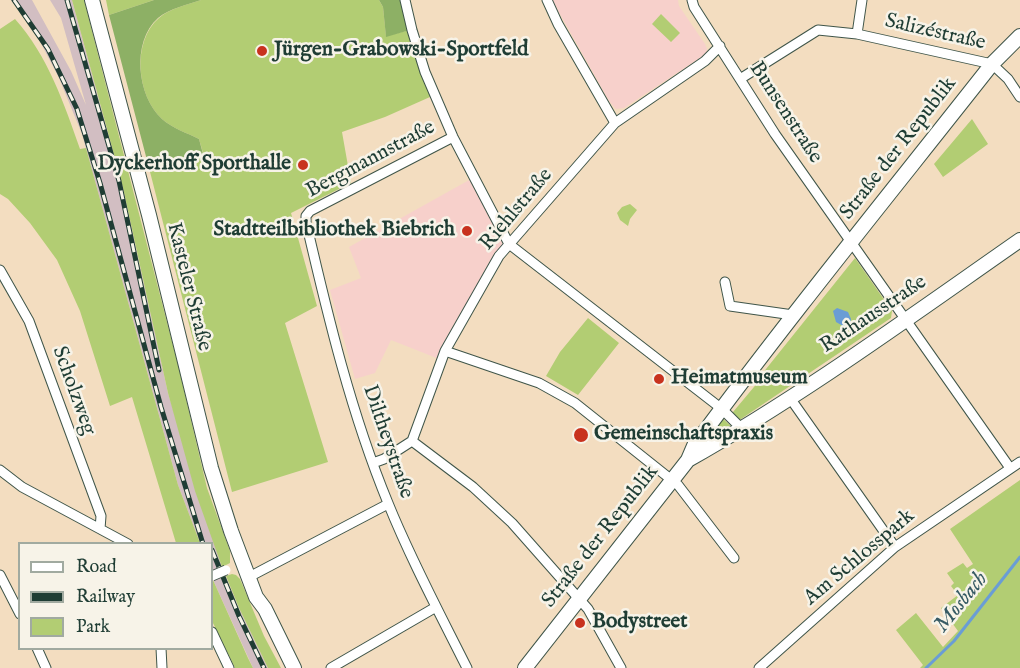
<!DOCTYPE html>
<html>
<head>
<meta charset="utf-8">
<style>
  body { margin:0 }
  #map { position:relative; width:1020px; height:668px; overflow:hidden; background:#f3ddc0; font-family:"IM FELL English",serif }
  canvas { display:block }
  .legend { position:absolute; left:18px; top:542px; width:195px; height:108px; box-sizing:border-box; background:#f7f3e8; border:2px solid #a1aaa0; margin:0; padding:8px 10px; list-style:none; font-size:18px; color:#1f3d34 }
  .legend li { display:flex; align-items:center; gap:12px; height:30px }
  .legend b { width:30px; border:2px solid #a1aaa0 }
</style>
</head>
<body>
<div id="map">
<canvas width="1020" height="668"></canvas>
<ul class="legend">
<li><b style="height:8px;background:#fff"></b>Road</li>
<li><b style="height:8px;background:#1f3d34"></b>Railway</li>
<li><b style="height:16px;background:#b2cd73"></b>Park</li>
</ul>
</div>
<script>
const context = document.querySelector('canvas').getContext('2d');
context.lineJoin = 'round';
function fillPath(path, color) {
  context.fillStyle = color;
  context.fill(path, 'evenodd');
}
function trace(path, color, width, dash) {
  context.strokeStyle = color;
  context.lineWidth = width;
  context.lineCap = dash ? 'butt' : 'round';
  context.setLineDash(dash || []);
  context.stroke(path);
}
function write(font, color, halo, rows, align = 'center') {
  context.font = font + ' "IM FELL English",serif';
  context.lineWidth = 5;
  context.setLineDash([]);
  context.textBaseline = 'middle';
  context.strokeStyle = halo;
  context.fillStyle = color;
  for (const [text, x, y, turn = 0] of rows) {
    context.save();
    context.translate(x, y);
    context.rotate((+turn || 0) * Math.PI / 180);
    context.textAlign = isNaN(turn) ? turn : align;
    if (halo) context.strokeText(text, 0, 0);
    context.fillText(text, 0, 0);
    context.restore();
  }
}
const built = new Path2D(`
  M552,0H678L679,6L705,44L707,49L706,54L624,108L616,109L609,101Z
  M471,179L505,243L439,359L391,340L375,373L355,379L330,290L361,278L349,247Z`);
const industrial = new Path2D(`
  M11,0H32L71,71L86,105L61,18L50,0H72L123,188L168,393L222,567L239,608L268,668H253L213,580L212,544L200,543L178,485L82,134L59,78L33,28Z`);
const green = new Path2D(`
  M72,0H84L178,365L207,488L230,551V563L222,567L195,491L168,393L123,188Z
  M106,0H154L109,15Z
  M201,0H379L383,7L386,36L410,30L430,97L385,117L342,132L351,183L291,213L317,306L285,323L328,462L232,492L148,164L203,153L199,139C187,133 172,128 162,119C137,96 131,42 159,18C170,8 187,5 201,0Z
  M661,14L680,33L671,42L652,24Z
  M15,19C48,56 64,103 80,149L86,148L178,485L200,543H176L132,397L110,406L80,311L57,260L30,223L8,199L0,194V29Z
  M972,119L988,144L943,177L934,164Z
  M630,204L637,210L630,219L628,226L620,220L617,213L622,207Z
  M855,258L892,311L891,318L738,421L732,415L733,412L759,381L753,376L758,371L762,374Z
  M588,318L619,343L578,395L546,376L560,352Z
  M720,416L734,429L697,453Z
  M1020,480V668H920L923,665L896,630L916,613L943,647L958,631L941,608L958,595L951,586L954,583L947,573L963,563L967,568L973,564L950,529Z
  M232,574L236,575L240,579L264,636L281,668H268L239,608L226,576Z
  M213,580L248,658L253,668H235L212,621V581Z`);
const forest = new Path2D(`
  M154,0H201C187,5 170,8 158,18C131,42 137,96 162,119C172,128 187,133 199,139L203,154L148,164L109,15Z
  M379,0H402L410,30L386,37L383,7Z`);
const water = new Path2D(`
  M837,308L848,312L851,319L850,326H843L836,322L833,311Z`);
const stream = new Path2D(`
  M926,668L954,641L1020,557`);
const street = new Path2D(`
  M405,0L412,30L425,72L453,137L509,244L722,409L742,429
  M547,0L558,24L615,123
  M692,0L694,7L775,134L1010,468
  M857,34L862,0
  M740,79L818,30L857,34L992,64L1008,79L1020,97
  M453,137L310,211L306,216V222C328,317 351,413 388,503C411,560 440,614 467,668
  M0,270L29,321L101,516L100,529
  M725,282L730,306L793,315
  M445,351L539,383L575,403L678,485L734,558
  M790,398L895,547
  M412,441L473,487L512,523L588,609L621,668
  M373,463L384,459L412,441L445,351L499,256L615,123L705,61L720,46
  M0,470L22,487L128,544
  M0,575L20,614
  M249,577L388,504
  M212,632L229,668
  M37,648L46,668
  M161,648L162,668
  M331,668L436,607
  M759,668L895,547L1020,462`);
const secondary = new Path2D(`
  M92,0L149,215L211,468L231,531L256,597L265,609L294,668
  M688,460C803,395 911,316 1020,240
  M525,668L688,460L694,446C790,316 892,191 992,64L1020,36`);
const rail = new Path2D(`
  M14,0L48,49L77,109L100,183L161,407L203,544
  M67,0L119,181L159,370
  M212,550L239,616L264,668`);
const streetBridge = new Path2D(`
  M212,576L226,570`);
const markers = [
  [262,51,6,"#c8321e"],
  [303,165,6,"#c8321e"],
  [467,231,6,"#c8321e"],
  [659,379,6,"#c8321e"],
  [581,435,8,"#c8321e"],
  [580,623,6,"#c8321e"]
];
const streetNames = [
  ["Salizéstraße",935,33,13],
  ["Bunsenstraße",785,113,57],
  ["Straße der Republik",899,149,-52],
  ["Bergmannstraße",371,160,-28],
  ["Riehlstraße",517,210,-50],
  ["Kasteler Straße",188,287,76],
  ["Rathausstraße",874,315,-34],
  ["Scholzweg",73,391,70],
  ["Diltheystraße",387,442,71],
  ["Straße der Republik",601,537,-52],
  ["Am Schlosspark",860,558,-40]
];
const poiNames = [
  ["Jürgen-Grabowski-Sportfeld",274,51],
  ["Dyckerhoff Sporthalle",291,165,"right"],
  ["Stadtteilbibliothek Biebrich",455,231,"right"],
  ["Heimatmuseum",671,379],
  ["Gemeinschaftspraxis",594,435],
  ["Bodystreet",592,623]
];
const waterNames = [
  ["Mosbach",962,603,-51]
];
fillPath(built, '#f7d0cb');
fillPath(industrial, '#d2bec2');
fillPath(green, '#b2cd73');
fillPath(forest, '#8db065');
fillPath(water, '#6a9dd5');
trace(stream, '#6a9dd5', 3);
trace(street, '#3f5549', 11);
trace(secondary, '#3f5549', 16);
trace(street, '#fff', 9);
trace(secondary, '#fff', 14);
trace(rail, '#1f3d34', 5);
trace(rail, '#f7f3e8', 3, [9]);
trace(streetBridge, '#3f5549', 11, []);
trace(streetBridge, '#fff', 9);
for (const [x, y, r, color] of markers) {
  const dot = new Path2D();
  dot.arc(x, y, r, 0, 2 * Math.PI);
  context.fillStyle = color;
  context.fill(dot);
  trace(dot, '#f7f3e8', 2);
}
write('21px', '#1f3d34', '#f7f3e8', streetNames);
write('bold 21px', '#1f3d34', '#f7f3e8', poiNames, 'left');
write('italic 22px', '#365a64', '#f7f3e8', waterNames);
</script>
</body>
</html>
